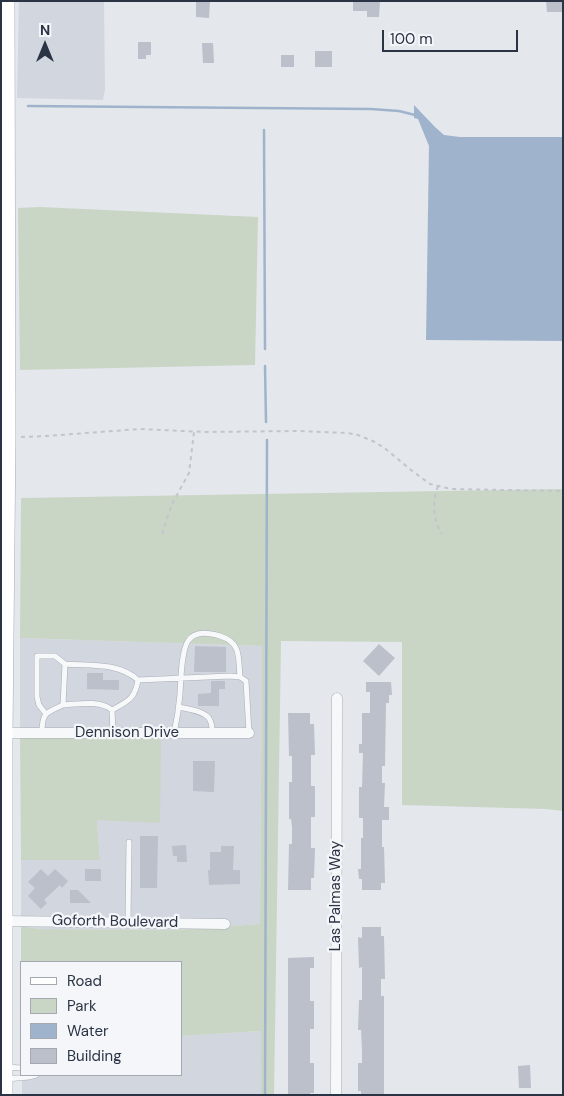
<!DOCTYPE html>
<html>
<head>
<meta charset="utf-8">
<style>
  body { margin:0 }
  #map { position:relative; width:564px; height:1096px; overflow:hidden; background:#e4e7ec; font-family:"DM Sans",sans-serif }
  canvas { display:block }
  .frame { position:absolute; inset:0; border:2px solid #2b3445; pointer-events:none }
  .legend { position:absolute; left:20px; top:961px; width:162px; height:115px; box-sizing:border-box; background:#f4f6f9; border:1px solid #a4a8b1; margin:0; padding:6px 9px; list-style:none; font-size:15px; color:#2b3445 }
  .legend li { display:flex; align-items:center; gap:10px; height:25px }
  .legend b { width:25px; border:1px solid #a4a8b1 }
  .north { position:absolute; left:20px; top:20px; width:50px; height:50px; -webkit-text-stroke:4px #f4f6f9; paint-order:stroke; rotate:0deg; font-size:14px; font-weight:700; line-height:20px; text-align:center; color:#2b3445 }
  .north::after { content:''; display:block; margin:auto; width:18px; height:22px; background:#2b3445; clip-path:polygon(50% 0,100% 100%,50% 72%,0 100%) }
  .scale { position:absolute; left:382px; top:30px; width:136px; height:22px; box-sizing:border-box; border:2px solid #2b3445; border-top:0; padding-left:6px; font-size:15px; line-height:18px; white-space:nowrap; color:#2b3445; -webkit-text-stroke:4px #f4f6f9; paint-order:stroke }
</style>
</head>
<body>
<div id="map">
<canvas width="564" height="1096"></canvas>
<div class="frame"></div>
<ul class="legend">
<li><b style="height:6px;background:#fff"></b>Road</li>
<li><b style="height:14px;background:#c9d6c5"></b>Park</li>
<li><b style="height:14px;background:#9fb4cc"></b>Water</li>
<li><b style="height:14px;background:#bbc0ca"></b>Building</li>
</ul>
<div class="north">N</div>
<div class="scale">100 m</div>
</div>
<script>
const context = document.querySelector('canvas').getContext('2d');
context.lineJoin = 'round';
function fillPath(path, color) {
  context.fillStyle = color;
  context.fill(path, 'evenodd');
}
function trace(path, color, width, dash) {
  context.strokeStyle = color;
  context.lineWidth = width;
  context.lineCap = dash ? 'butt' : 'round';
  context.setLineDash(dash || []);
  context.stroke(path);
}
function write(font, color, halo, rows, align = 'center') {
  context.font = font + ' "DM Sans",sans-serif';
  context.lineWidth = 4.5;
  context.setLineDash([]);
  context.textBaseline = 'middle';
  context.strokeStyle = halo;
  context.fillStyle = color;
  for (const [text, x, y, turn = 0] of rows) {
    context.save();
    context.translate(x, y);
    context.rotate((+turn || 0) * Math.PI / 180);
    context.textAlign = isNaN(turn) ? turn : align;
    if (halo) context.strokeText(text, 0, 0);
    context.fillText(text, 0, 0);
    context.restore();
  }
}
const built = new Path2D(`
  M19,1H104L105,89L103,100L17,98Z
  M20,638L262,646L260,924L174,930L39,929L21,926V860H100L97,820L20,736Z
  M261,1031V1095H22V1075H181V1036Z`);
const green = new Path2D(`
  M40,207L258,217L255,365L20,370L18,208Z
  M563,489V811L546,809L402,805V642L281,641L274,1095H261V1031L181,1036V962H21V968V926L39,929L174,930L260,924L262,646L20,638L21,498Z
  M20,736L161,737L160,823L97,820L100,860H21Z`);
const water = new Path2D(`
  M414,105L435,127L444,135L460,137H563V341L426,340L429,146L418,119L414,118Z`);
const stream = new Path2D(`
  M28,106L371,109L399,111L415,115
  M264,130L265,349
  M265,366L266,422
  M265,1095L267,440`);
const building = new Path2D(`
  M196,1H210L209,18L196,17Z
  M353,1H380L379,17H367V11H353Z
  M546,1H563V12H547Z
  M138,42H151V55H146V59H138Z
  M202,43H213L214,63H203Z
  M315,51H332V67H315Z
  M281,55H294V67H281Z
  M379,644L395,658L379,676L363,661Z
  M195,646L226,647V672H194Z
  M87,673H103V680H119V690L87,689Z
  M211,681H225V689H219V706H198V694L211,693Z
  M366,682H391L392,695H389V703H386L385,766H382V783H385L384,807H389V820H382V847H384L385,883H381V890H362V879H359L358,869H361V838H363V818H359V787H362L363,753H359V744H362V713H370V692H366Z
  M288,713H310V724H314L315,755H311V786H315V817H311V848H315L314,878H311V890H288L289,844H292V827L291,819H289V782H292V756H289Z
  M193,761H215L214,792L193,791Z
  M140,836H158L157,888H140Z
  M186,845L187,862H177V856H173L172,846Z
  M221,846H234L233,870H240V884L209,885L208,870H210V852H221Z
  M41,869L48,876L55,869L68,881L62,888L60,885L44,900L47,903L41,909L28,896L35,888L28,882Z
  M85,869H101V881H85Z
  M70,890H78L91,903H70Z
  M362,927H381V936H384L385,979H381V996H384V1095H361V1091H358V1063H362V1051L361,1030H358L359,1000H362V967L359,968L358,937L362,938Z
  M314,957V968H310V1001H314V1029H310V1063H314V1093H310V1095H288V958Z
  M530,1065L531,1088H519L518,1066Z`);
const path = new Path2D(`
  M21,437L47,436L139,429L205,432L298,431L348,433L358,435L375,442L387,450L411,470L430,484L451,489L563,491
  M438,486C432,501 433,520 442,534
  M162,534L172,504L189,473L194,432`);
const lane = new Path2D(`
  M63,705C79,704 100,700 112,710L113,733
  M179,707C188,709 206,711 210,720C212,724 212,729 213,733
  M112,710C128,701 135,699 138,680
  M46,714L39,705L37,697V656H55L65,664
  M42,733C42,712 46,713 63,705L65,664C89,666 118,662 138,680L230,676L240,677L246,681L249,733
  M174,733C177,720 179,707 180,694C181,680 181,652 188,641C195,630 210,633 220,636C242,643 238,658 240,677
  M128,922L129,842
  M7,1067L21,1068
  M6,1079L29,1077L36,1075`);
const street = new Path2D(`
  M5,733H249
  M5,921L225,924
  M336,1095L337,698`);
const primary = new Path2D(`
  M5,1095V733L8,437L7,1`);
const streetNames = [
  ["Dennison Drive",127,733],
  ["Las Palmas Way",336,896,-90],
  ["Goforth Boulevard",115,922,1]
];
fillPath(built, '#d2d6de');
fillPath(green, '#c9d6c5');
fillPath(water, '#9fb4cc');
trace(stream, '#9fb4cc', 2.5);
fillPath(building, '#bbc0ca');
trace(lane, '#a9aeb7', 6);
trace(street, '#a9aeb7', 11);
trace(primary, '#a3abb8', 16);
trace(path, '#c2c5cb', 2, [4, 4]);
trace(lane, '#f7f8fa', 5);
trace(street, '#f7f8fa', 10);
trace(primary, '#fff', 15);
write('15px', '#2b3445', '#f4f6f9', streetNames);
</script>
</body>
</html>
